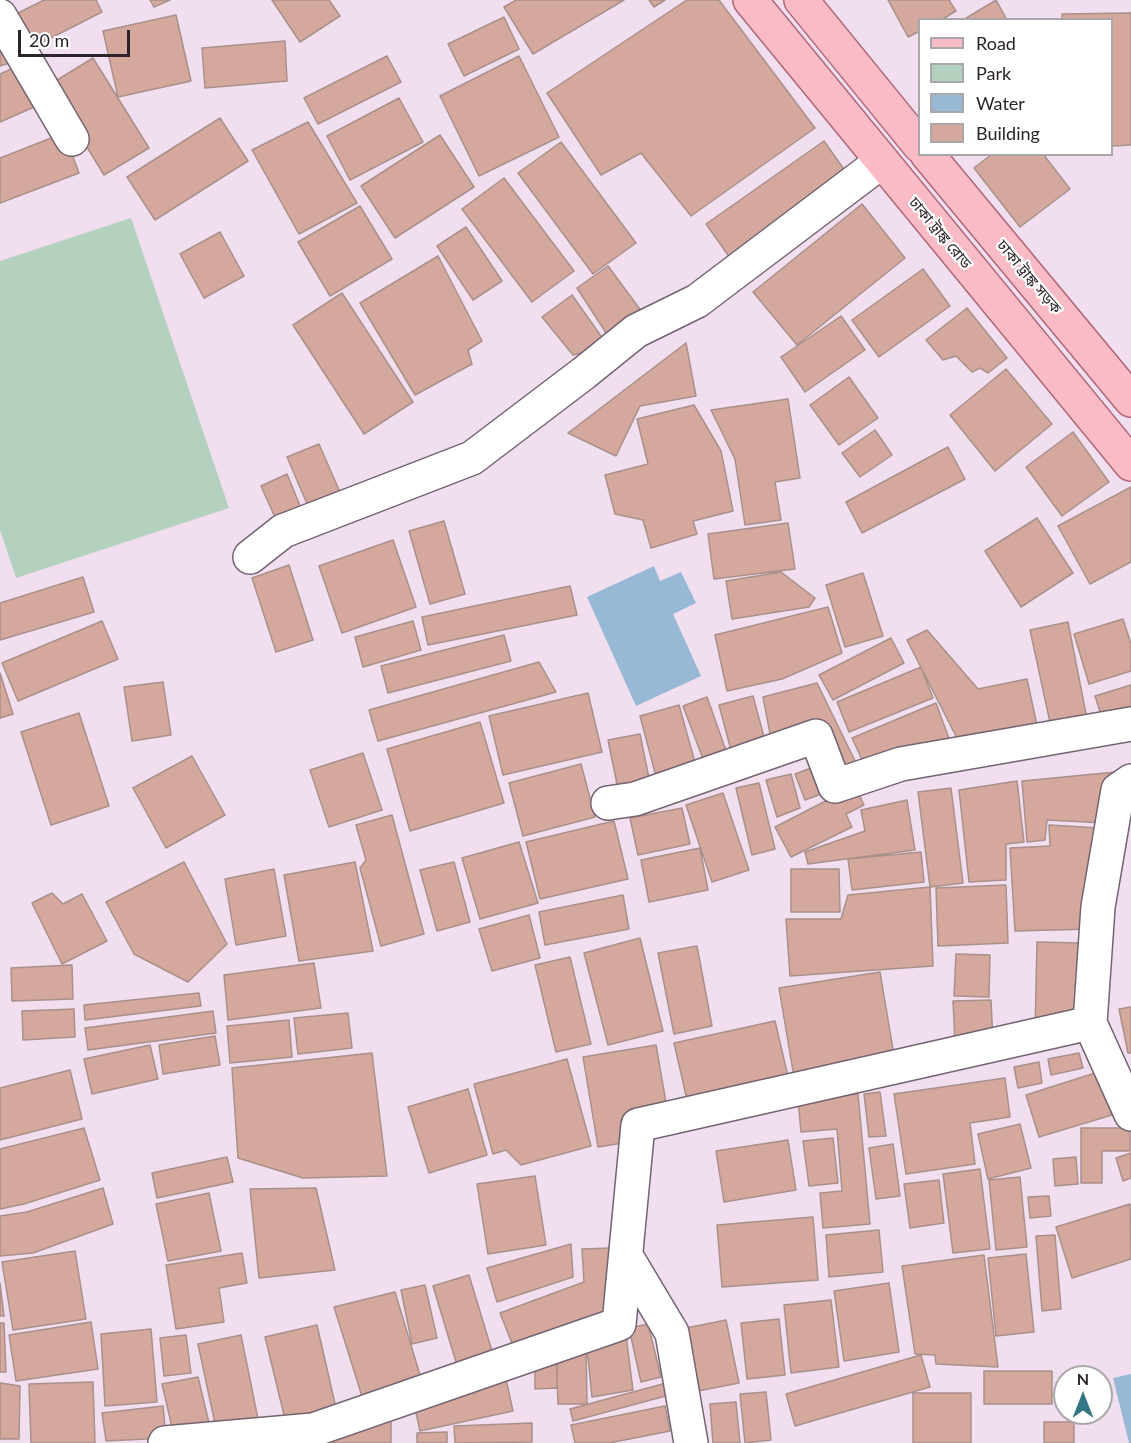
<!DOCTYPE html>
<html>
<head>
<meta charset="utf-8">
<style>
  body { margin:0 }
  #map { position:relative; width:1131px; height:1443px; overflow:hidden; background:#f1deef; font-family:Lato,sans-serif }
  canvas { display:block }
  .legend { position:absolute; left:918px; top:18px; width:195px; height:138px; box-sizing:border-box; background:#fff; border:2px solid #aaa7aa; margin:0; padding:8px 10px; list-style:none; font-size:18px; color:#2b242a }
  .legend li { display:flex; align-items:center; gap:12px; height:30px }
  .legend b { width:30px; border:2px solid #aaa7aa }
  .north { position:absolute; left:1053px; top:1365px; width:60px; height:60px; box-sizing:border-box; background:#fff; border:2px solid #aaa7aa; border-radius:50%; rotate:0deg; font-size:16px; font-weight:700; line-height:24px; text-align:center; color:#2b242a }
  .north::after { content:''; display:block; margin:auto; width:21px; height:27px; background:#337686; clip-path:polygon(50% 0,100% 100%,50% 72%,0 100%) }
  .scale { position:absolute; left:18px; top:30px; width:112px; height:27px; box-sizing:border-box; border:3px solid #2b242a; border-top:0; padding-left:8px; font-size:18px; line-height:21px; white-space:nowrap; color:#2b242a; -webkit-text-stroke:4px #fff; paint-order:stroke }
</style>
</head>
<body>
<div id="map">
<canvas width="1131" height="1443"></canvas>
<ul class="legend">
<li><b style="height:8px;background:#f9bbc6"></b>Road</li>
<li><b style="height:16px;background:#b4d0bf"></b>Park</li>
<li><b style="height:16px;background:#97b9d5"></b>Water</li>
<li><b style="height:16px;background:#d4a89d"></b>Building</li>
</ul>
<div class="north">N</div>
<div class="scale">20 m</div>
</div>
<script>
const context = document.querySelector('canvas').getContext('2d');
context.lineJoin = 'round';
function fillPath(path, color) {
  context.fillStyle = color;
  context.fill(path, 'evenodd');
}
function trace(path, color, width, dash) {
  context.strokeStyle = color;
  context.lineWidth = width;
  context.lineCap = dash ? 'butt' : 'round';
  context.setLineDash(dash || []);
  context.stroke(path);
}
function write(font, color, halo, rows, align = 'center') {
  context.font = font + ' Lato,"Noto Sans Bengali",sans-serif';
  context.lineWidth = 4.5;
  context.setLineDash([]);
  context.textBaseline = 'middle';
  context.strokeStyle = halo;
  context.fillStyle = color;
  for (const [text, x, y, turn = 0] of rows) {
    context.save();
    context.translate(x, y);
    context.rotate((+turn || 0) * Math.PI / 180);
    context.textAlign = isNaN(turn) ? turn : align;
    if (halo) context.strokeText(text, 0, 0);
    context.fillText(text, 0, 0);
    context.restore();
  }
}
const green = new Path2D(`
  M131,218L229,508L16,578L0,530V261Z`);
const water = new Path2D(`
  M654,566L660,581L681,572L696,603L673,614L701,676L636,706L587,597Z
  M1131,1374V1443H1129L1113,1378Z`);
const building = new Path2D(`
  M44,0H96L102,12L35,46L18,13Z
  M150,0H170L154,7Z
  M272,0H329L340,16L300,42Z
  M516,0H624L533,54L504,7Z
  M649,0H665L654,7Z
  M687,0H719L815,128L691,216L641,153L601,175L547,93Z
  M888,0H949L956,11L941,20H920V31L908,37Z
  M996,0L1007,20H963Z
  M1131,13V145L1112,146V20H1062V14Z
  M176,15L191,81L118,97L103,31Z
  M504,17L519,49L464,76L448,44Z
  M0,22L15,61L0,66Z
  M285,41L287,81L205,88L202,48Z
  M387,56L401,82L318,124L304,98Z
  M519,56L559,137L479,176L440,96Z
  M93,58L149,148L104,175L49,85Z
  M24,63L41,104L0,122V74Z
  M399,98L423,142L350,180L327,136Z
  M220,118L248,161L155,220L127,177Z
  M308,122L357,203L299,234L252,150Z
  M64,133L79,173L0,203V158Z
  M440,135L474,187L395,238L361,186Z
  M824,141L853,182L735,265L706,224Z
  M561,142L636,243L593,274L518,173Z
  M992,154H1043L1070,189L1020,227L974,168Z
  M504,178L574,271L532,302L462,209Z
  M862,204L905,258L797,345L753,292Z
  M360,206L392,259L330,296L298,242Z
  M466,227L502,281L473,300L437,246Z
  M220,232L244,276L204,298L180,254Z
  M438,256L482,341L468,350L472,364L415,395L360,303Z
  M608,266L645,316L610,339L577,288Z
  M923,269L950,306L879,357L852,320Z
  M342,293L413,402L364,434L293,325Z
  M572,295L608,346L573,355L542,317Z
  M967,308L1007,358L988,373L980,368L972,372L956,356L943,360L926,340Z
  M841,316L865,350L805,392L781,357Z
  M686,343L696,396L640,406L616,456L568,433Z
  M1006,369L1052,424L995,471L950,415Z
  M849,377L878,418L839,445L810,405Z
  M788,399L800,478L775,482L781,520L745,525L735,459L711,410Z
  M694,405L721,451L733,511L693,521L697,534L651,548L643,520L615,514L605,475L648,464L637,419Z
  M875,430L892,455L860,477L842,453Z
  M1073,432L1109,482L1062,516L1026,467Z
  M319,444L343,499L311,513L287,457Z
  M948,447L965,479L862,533L846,502Z
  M287,474L303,513L278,524L261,486Z
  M1131,487V562L1090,584L1058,526Z
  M1037,518L1073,573L1021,607L985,551Z
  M444,521L465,594L430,604L409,531Z
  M788,523L795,569L714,579L708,534Z
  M393,540L416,607L342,633L319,566Z
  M289,565L313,640L276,652L252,578Z
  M781,572L815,598L809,607L732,619L726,581Z
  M863,573L883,636L845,647L826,585Z
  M83,577L94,612L0,640V603Z
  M570,586L577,615L428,645L422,617Z
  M828,607L842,653L782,679L727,691L715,635Z
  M1123,619L1131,644V671L1089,684L1074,634Z
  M102,621L118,659L18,701L2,663Z
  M413,621L421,650L363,667L355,637Z
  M1068,622L1087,719L1051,727L1030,630Z
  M927,630L978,689L1027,679L1038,730L961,746L907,640Z
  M504,635L511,661L388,693L381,666Z
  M891,638L904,663L833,700L819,675Z
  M539,662L556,692L378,741L369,710Z
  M921,667L933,698L849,732L837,702Z
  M0,673L13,714L0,718Z
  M163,682L171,735L132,741L124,687Z
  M817,683L859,769L840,776L823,726L772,744L763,697Z
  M1131,685V715L1104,724L1095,696Z
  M588,693L602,752L503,775L489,716Z
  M753,696L767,748L733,758L719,705Z
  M707,697L729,759L706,767L683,706Z
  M936,703L951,744L865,766L852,738Z
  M679,705L698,773L658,784L640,716Z
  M79,713L109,806L51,825L21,732Z
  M480,722L504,803L410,831L387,749Z
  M640,734L651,788L619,794L608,740Z
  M363,753L382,810L329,827L310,770Z
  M192,756L225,815L166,848L133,788Z
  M581,764L595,817L523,836L509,783Z
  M822,764L832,790L805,800L795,774Z
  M1116,772L1105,823L1047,820L1045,840L1027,842L1022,781Z
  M791,774L800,808L777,817L766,780Z
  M1017,781L1024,842L1006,844V880L969,882L959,790Z
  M759,783L775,849L752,855L736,788Z
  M855,786L864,805L846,814L852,827L791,857L775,827Z
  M951,788L963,883L930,887L918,792Z
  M723,793L749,870L712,882L686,805Z
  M907,800L915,850L808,864L805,852L865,831L861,810Z
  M682,808L690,844L638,855L630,818Z
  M392,815L424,934L381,946L360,868L366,860L356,825Z
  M614,821L628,879L540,899L526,842Z
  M1049,825L1100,828L1091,929L1015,931L1010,848L1050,846Z
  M519,842L538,903L480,919L462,858Z
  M700,848L708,890L649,902L641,860Z
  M921,852L924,882L852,890L848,859Z
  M184,862L227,944L188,982L134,954L106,902Z
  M355,862L373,951L299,961L284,875Z
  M454,862L470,922L437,931L420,870Z
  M274,869L286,936L236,945L225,879Z
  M791,869H839L840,912H791Z
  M1006,885L1008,943L938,946L936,888Z
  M930,887L933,966L790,976L786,919H841L848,895Z
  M52,893L63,904L82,894L107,941L62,964L32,903Z
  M623,895L629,929L545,945L539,912Z
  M529,915L540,958L492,971L479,929Z
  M640,938L663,1031L608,1045L584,953Z
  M1037,942L1080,943L1078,1018L1035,1030Z
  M697,946L712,1026L674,1034L658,953Z
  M956,954L990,955L989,997L954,996Z
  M570,957L591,1044L556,1052L535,965Z
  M314,963L321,1008L228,1020L224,975Z
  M72,965L73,999L12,1001L11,968Z
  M880,972L896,1067L795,1083L779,988Z
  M199,993L201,1006L85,1020L84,1005Z
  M991,1000L993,1042L955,1044L953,1001Z
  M1131,1007V1053H1128L1119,1009Z
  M74,1009L75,1037L23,1040L22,1011Z
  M213,1011L216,1033L88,1050L85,1028Z
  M348,1013L352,1048L298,1054L294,1018Z
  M289,1020L292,1057L230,1063L227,1026Z
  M775,1021L789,1081L688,1104L674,1043Z
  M215,1036L220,1065L163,1074L159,1045Z
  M150,1045L158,1079L92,1094L84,1059Z
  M656,1045L668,1114L629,1142L598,1147L583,1057Z
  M372,1053L387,1176L303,1178L238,1158L232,1068Z
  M1079,1053L1083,1068L1051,1075L1048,1059Z
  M567,1059L591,1146L521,1165L506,1150L493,1154L474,1084Z
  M1039,1062L1042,1083L1018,1088L1014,1067Z
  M70,1070L82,1119L0,1140V1088Z
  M1098,1072L1112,1115L1039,1137L1026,1095Z
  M1005,1078L1010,1117L970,1123L975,1164L906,1174L894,1094Z
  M468,1089L487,1155L429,1173L408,1107Z
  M880,1092L886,1136L869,1137L864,1094Z
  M858,1094L870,1224L823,1228L820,1193L842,1191L837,1129L801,1132L798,1099Z
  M1020,1124L1031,1168L988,1179L978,1134Z
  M84,1128L100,1180L24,1204L0,1209V1149Z
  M1081,1128H1130V1151H1102V1183H1081Z
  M833,1138L838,1183L809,1186L803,1141Z
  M788,1140L796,1190L724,1202L716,1151Z
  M893,1144L900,1196L876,1199L869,1148Z
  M1131,1153V1178L1123,1181L1116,1158Z
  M227,1157L233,1182L157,1198L152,1173Z
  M1076,1157L1078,1184L1055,1186L1053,1159Z
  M980,1169L990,1249L953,1253L943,1174Z
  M535,1176L546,1245L488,1254L477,1184Z
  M1020,1177L1027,1247L996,1250L989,1180Z
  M939,1180L944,1223L910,1228L904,1184Z
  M103,1188L113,1224L33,1253L0,1256V1216L27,1212Z
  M316,1188L335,1270L259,1278L250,1189Z
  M209,1193L221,1251L168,1261L156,1204Z
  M1049,1196L1051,1216L1030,1218L1028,1197Z
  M1130,1204L1131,1259L1072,1278L1056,1227Z
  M813,1217L818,1280L722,1287L717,1225Z
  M879,1230L883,1272L829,1277L826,1235Z
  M1055,1235L1061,1309L1042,1311L1036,1236Z
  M571,1244L573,1277L497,1302L487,1268Z
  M611,1248L615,1319L517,1356L500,1313L584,1282L582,1249Z
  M75,1251L86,1319L13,1330L2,1262Z
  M242,1253L247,1283L219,1288L224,1322L176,1329L166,1265Z
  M1026,1254L1034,1332L996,1336L988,1258Z
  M984,1255L998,1367L936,1364L935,1355L915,1354L902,1266Z
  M469,1275L495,1361L459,1372L433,1286Z
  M0,1283L4,1316H0Z
  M889,1283L899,1352L844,1361L834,1291Z
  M425,1285L437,1338L412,1344L401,1290Z
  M395,1292L423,1385L365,1406L334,1307Z
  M831,1300L839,1367L791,1373L784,1305Z
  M779,1319L785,1375L747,1379L741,1323Z
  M726,1320L739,1383L698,1391L686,1328Z
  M91,1322L98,1369L16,1381L9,1335Z
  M0,1323H4L6,1372H0Z
  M648,1324L661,1377L641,1382L629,1328Z
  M317,1325L336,1408L285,1419L265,1337Z
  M151,1329L157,1402L105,1406L101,1334Z
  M186,1335L191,1373L164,1376L160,1338Z
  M241,1335L259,1424L217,1433L198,1344Z
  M626,1335L633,1390L592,1397L586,1339Z
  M586,1348L587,1404H558L556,1349Z
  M921,1355L930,1387L795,1426L786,1394Z
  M557,1358V1388L535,1389V1359Z
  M984,1371H1052V1404H984Z
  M198,1377L211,1431L174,1436L162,1384Z
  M506,1379L513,1411L420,1431L413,1399Z
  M93,1382L95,1443H31L29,1384Z
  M670,1382L673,1394L573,1421L570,1409Z
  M0,1383L20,1386L19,1439H0Z
  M766,1392L771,1440L745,1443L740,1394Z
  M913,1393H971V1443H913Z
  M736,1402L740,1443H713L710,1404Z
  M163,1406L166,1438L106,1441L102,1413Z
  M665,1406L670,1431L609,1443H575L571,1425Z
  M391,1416V1443H332V1426Z
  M1044,1422H1074V1443H1044Z
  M532,1423V1442L455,1443L454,1426Z
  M447,1432V1443H417V1433Z`);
const minor = new Path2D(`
  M0,16L72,139
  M250,557L283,531L472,458L584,373L636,331L697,301L881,162
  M608,803L635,799L816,736L835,786L901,764L1131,724
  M1090,1023L1131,1114
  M626,1256L672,1333L691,1443
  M165,1443L313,1430L619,1324L638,1125L1090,1023L1098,907L1118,790L1131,781`);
const major = new Path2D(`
  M750,0L1131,464
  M801,0L920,146
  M927,154L1131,400`);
const streetNames = [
  ["ঢাকা ট্রাঙ্ক রোড",940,233,50],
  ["ঢাকা ট্রাঙ্ক সড়ক",1029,277,50]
];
fillPath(green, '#b4d0bf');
fillPath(water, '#97b9d5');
fillPath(building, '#d4a89d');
trace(building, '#a9908a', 1.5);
trace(minor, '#746472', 36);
trace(major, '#ae6877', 36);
trace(minor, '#fff', 33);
trace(major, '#f9bbc6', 33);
write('15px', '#2b242a', '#fff', streetNames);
</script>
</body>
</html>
